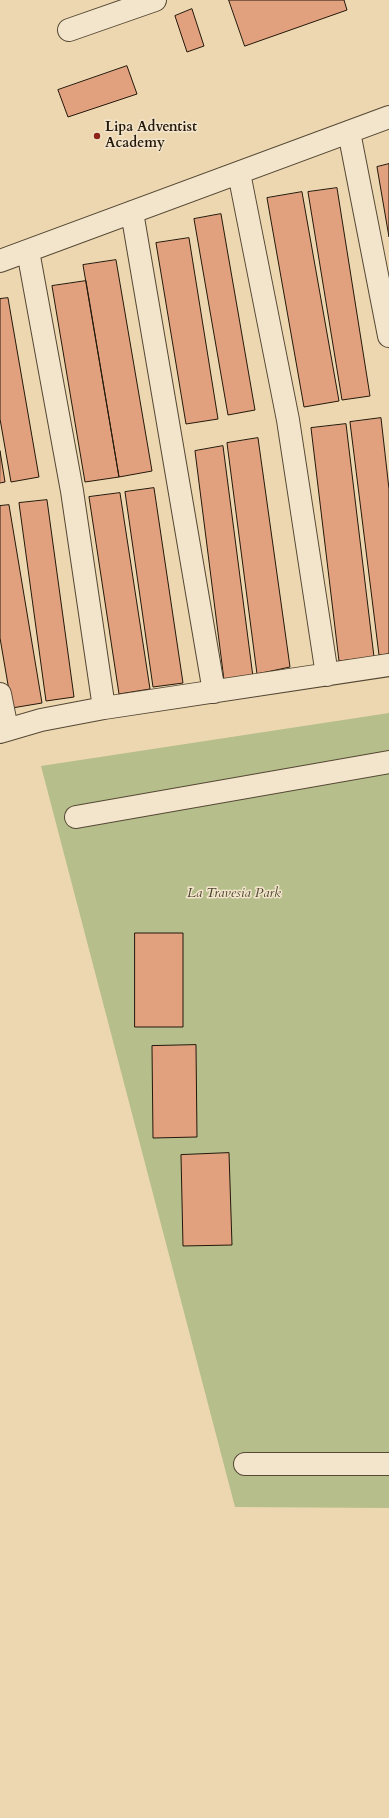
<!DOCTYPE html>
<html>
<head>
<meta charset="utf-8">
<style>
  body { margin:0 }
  canvas { display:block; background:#ecd7b0 }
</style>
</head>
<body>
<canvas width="389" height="1818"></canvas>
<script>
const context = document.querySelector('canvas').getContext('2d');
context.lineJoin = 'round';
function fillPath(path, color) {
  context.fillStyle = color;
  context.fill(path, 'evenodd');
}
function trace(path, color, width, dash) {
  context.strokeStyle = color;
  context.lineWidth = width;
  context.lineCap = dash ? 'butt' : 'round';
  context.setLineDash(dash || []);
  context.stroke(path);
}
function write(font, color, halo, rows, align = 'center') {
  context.font = font + ' Cardo,serif';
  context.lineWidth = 3;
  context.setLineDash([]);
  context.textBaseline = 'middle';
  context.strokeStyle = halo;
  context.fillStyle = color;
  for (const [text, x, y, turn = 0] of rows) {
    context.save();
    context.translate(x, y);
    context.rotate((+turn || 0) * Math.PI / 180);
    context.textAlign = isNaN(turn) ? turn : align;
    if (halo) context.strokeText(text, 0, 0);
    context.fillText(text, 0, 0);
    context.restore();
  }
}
const green = new Path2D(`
  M389,713V1508L235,1507L41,766Z`);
const building = new Path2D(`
  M229,0H344L347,10L245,46Z
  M192,9L204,46L187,52L175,16Z
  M127,66L137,94L68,117L58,90Z
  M389,164V237L377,167Z
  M337,188L370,396L342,400L308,192Z
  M302,192L339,401L304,407L267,198Z
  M221,214L255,410L228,415L194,219Z
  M189,238L218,419L186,424L156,243Z
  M116,260L152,471L119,477L83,265Z
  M86,281L119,477L85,482L52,286Z
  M8,298L39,477L11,482L0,419V299Z
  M381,418L389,489V654L379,655L350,422Z
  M346,424L374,657L339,661L311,428Z
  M258,438L290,667L257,674L227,443Z
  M223,446L253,677L224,680L195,451Z
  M0,451L5,482L0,483Z
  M154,488L183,683L153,687L125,492Z
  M120,493L150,689L119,694L89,497Z
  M47,500L74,697L46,701L19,503Z
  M9,505L42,703L12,708L0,638V506Z
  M135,933H183V1027H135Z
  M196,1045L197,1137L153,1138L152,1046Z
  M229,1153L232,1245L183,1246L181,1155Z`);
const minor = new Path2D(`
  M69,30L155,0
  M349,132L389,336
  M239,173L288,420L327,675
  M132,212L214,692
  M28,251L72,491L104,708
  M0,261L389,117
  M0,694L7,729
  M0,732L41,720L104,708L389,665
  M76,817L389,762
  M245,1464H389`);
const markers = [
  [97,136,4,"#8f2418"]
];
const poiNames = [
  ["Lipa Adventist",105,128],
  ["Academy",105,144]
];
const parkNames = [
  ["La Travesia Park",234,894]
];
fillPath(green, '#b6be8c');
fillPath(building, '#e2a17e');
trace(building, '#23180a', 1);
trace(minor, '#554834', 24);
trace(minor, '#f3e5cc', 22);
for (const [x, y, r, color] of markers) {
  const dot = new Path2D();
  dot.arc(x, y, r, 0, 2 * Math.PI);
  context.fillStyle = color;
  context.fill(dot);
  trace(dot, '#f3e5cc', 1.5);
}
write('bold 14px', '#23180a', '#f3e5cc', poiNames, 'left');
write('italic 14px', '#4f4a31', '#f3e5cc', parkNames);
</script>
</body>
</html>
